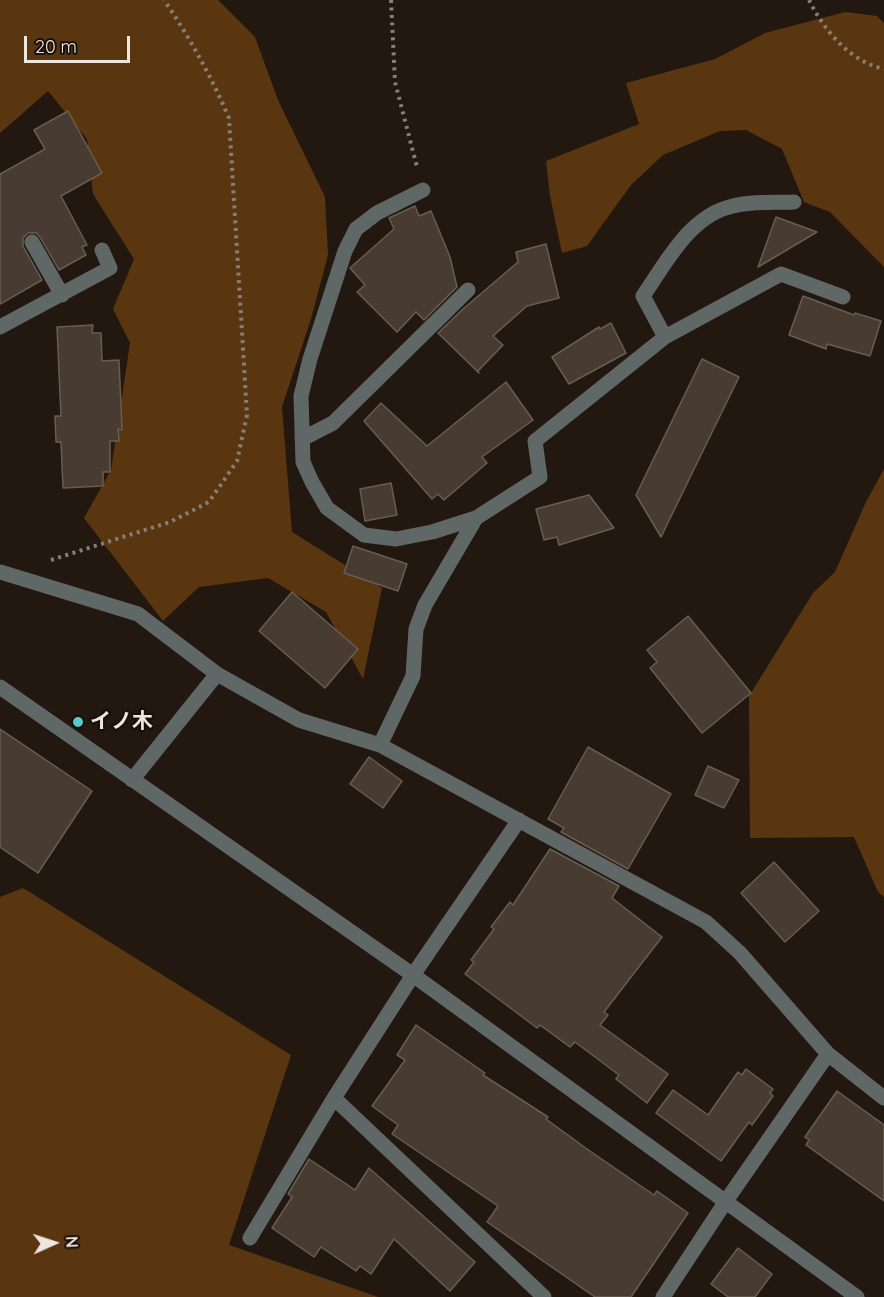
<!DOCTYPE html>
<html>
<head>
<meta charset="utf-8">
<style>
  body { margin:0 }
  #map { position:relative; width:884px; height:1297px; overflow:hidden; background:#22180f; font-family:Quicksand,sans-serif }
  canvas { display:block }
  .north { position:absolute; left:24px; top:1213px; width:60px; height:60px; -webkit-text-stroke:4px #190f07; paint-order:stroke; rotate:87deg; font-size:16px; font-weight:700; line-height:24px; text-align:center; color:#ede6e0 }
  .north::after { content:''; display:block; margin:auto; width:21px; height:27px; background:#ede6e0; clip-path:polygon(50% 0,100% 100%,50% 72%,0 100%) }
  .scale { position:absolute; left:24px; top:36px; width:106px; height:27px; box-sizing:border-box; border:3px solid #ede6e0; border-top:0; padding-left:8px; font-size:18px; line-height:21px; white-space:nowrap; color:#ede6e0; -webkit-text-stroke:4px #190f07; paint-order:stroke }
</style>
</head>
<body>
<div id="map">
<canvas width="884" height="1297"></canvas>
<div class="north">N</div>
<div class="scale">20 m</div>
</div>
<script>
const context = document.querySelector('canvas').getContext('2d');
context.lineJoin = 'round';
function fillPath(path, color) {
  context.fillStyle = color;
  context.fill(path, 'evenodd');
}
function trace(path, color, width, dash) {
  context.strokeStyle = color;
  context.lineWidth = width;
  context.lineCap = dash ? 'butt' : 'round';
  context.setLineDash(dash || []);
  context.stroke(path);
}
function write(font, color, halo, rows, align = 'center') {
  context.font = font + ' Quicksand,"Noto Sans JP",sans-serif';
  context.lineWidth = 4.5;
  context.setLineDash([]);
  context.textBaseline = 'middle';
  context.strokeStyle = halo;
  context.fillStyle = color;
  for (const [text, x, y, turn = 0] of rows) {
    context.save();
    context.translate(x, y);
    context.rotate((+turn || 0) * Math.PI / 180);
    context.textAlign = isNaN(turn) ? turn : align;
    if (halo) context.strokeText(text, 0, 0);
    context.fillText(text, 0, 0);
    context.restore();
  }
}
const forest = new Path2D(`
  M0,0H218L255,37L278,100L325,197L328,255L311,319L282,407L292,532L382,588L363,679L326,612L268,578L199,587L163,621L84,518L111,470L130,343L113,309L134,259L93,194L87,139L48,91L0,133Z
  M845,12L877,16L884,23V267L830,212L804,202L782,149L746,130L720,131L663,155L631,185L587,246L562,253L550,196L546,161L639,124L626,83L715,59L765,33Z
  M884,469V897L878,892L854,837L750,838L749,696L813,593L835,572L866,502Z
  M23,888L291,1055L229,1245L378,1297H0V897Z`);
const building = new Path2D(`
  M68,111L102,173L61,196L87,245L82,247L86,255L59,270L40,237L36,233H28L23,238V246L42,280L0,304V174L45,149L34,130Z
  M415,206L419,216L431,211L450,257L457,287L424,320L416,312L397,332L357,292L365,285L350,268L394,229L389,218Z
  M776,217L817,232L758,267Z
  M546,244L559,298L527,306L493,336L503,345L478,371L479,373L438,333L463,309L518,262L516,252Z
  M803,296L854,315L855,313L881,321L870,356L827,344L826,349L789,335Z
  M611,323L626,353L569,384L552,357L599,327L600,329Z
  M93,325L92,333H101L102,361L119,360L122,430L118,429L119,441H110V472H103V486L63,488L61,442H56L55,416H61L57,327Z
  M702,359L739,377L661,537L636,495Z
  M506,382L533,420L482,457L487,463L444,500L438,494L432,499L364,421L381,403L427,446Z
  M391,483L397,515L365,521L360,489Z
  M589,495L614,528L559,545L557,537L544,540L536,509Z
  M353,546L407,564L398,591L344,573Z
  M292,592L358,649L325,688L259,631Z
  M688,616L751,693L702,733L650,668L657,662L647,650Z
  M0,729L92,791L38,873L0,847Z
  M588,747L671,794L628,869L561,832L564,828L548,819Z
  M369,757L402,781L383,808L350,784Z
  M708,766L739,780L724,808L695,795Z
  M550,849L619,886L612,898L662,937L604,1012L608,1015L600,1025L668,1074L647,1103L616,1079L619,1075L575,1042L570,1047L540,1025L537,1028L465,974L474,962L471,960L494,929L491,927L510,902L513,905Z
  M774,862L819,911L785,942L741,893Z
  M416,1025L485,1073L483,1075L548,1117L546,1119L587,1149L654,1195L657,1191L688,1213L631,1297H595L487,1222L498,1206L392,1134L398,1125L372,1106L405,1060L397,1055Z
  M746,1069L773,1089L770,1093L773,1096L752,1125L749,1122L721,1161L656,1113L673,1090L708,1115L738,1072L742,1075Z
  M837,1091L884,1125V1201L806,1145L809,1140L805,1137Z
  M309,1159L355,1190L369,1168L475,1262L450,1291L394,1239L371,1274L360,1266L356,1271L321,1247L314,1257L272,1228L292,1197L288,1194Z
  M738,1248L772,1274L755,1297H728L711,1284Z`);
const path = new Path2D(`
  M391,0L395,82L417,167
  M809,0C824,30 849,61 884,69
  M51,560L170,522L209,502L237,461L247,415L229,118C211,76 190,38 164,0`);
const minor = new Path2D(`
  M423,190L377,213L356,229L345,251L310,359L301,396L303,462L312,482L327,508L364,535L396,539L432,532L476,518
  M32,242L62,295
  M0,327L110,268L102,250
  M665,337L643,296C666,263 690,215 733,206C752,201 775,203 794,202
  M302,439L333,423L468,290
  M0,572L138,614L217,674L299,720L380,745L706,922L740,953L828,1054L884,1098
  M0,687L413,975L857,1297
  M380,745L413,676L416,629L425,605L476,518L540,477L535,441L665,337L781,274L843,297
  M132,780L217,674
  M334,1098L544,1297
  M250,1238L334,1098L413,975L519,820
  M663,1297L726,1201L828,1054`);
const markers = [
  [78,722,6,"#53cdc9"]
];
const poiNames = [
  ["イノ木",90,722]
];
fillPath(forest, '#593610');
fillPath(building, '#483c32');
trace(building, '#695d52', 1.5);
trace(path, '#877f77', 4, [3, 4.5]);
trace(minor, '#606867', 15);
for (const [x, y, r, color] of markers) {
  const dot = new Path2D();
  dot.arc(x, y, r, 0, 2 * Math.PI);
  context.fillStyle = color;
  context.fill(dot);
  trace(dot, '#190f07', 2);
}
write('bold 21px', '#ede6e0', '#190f07', poiNames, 'left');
</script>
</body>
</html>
